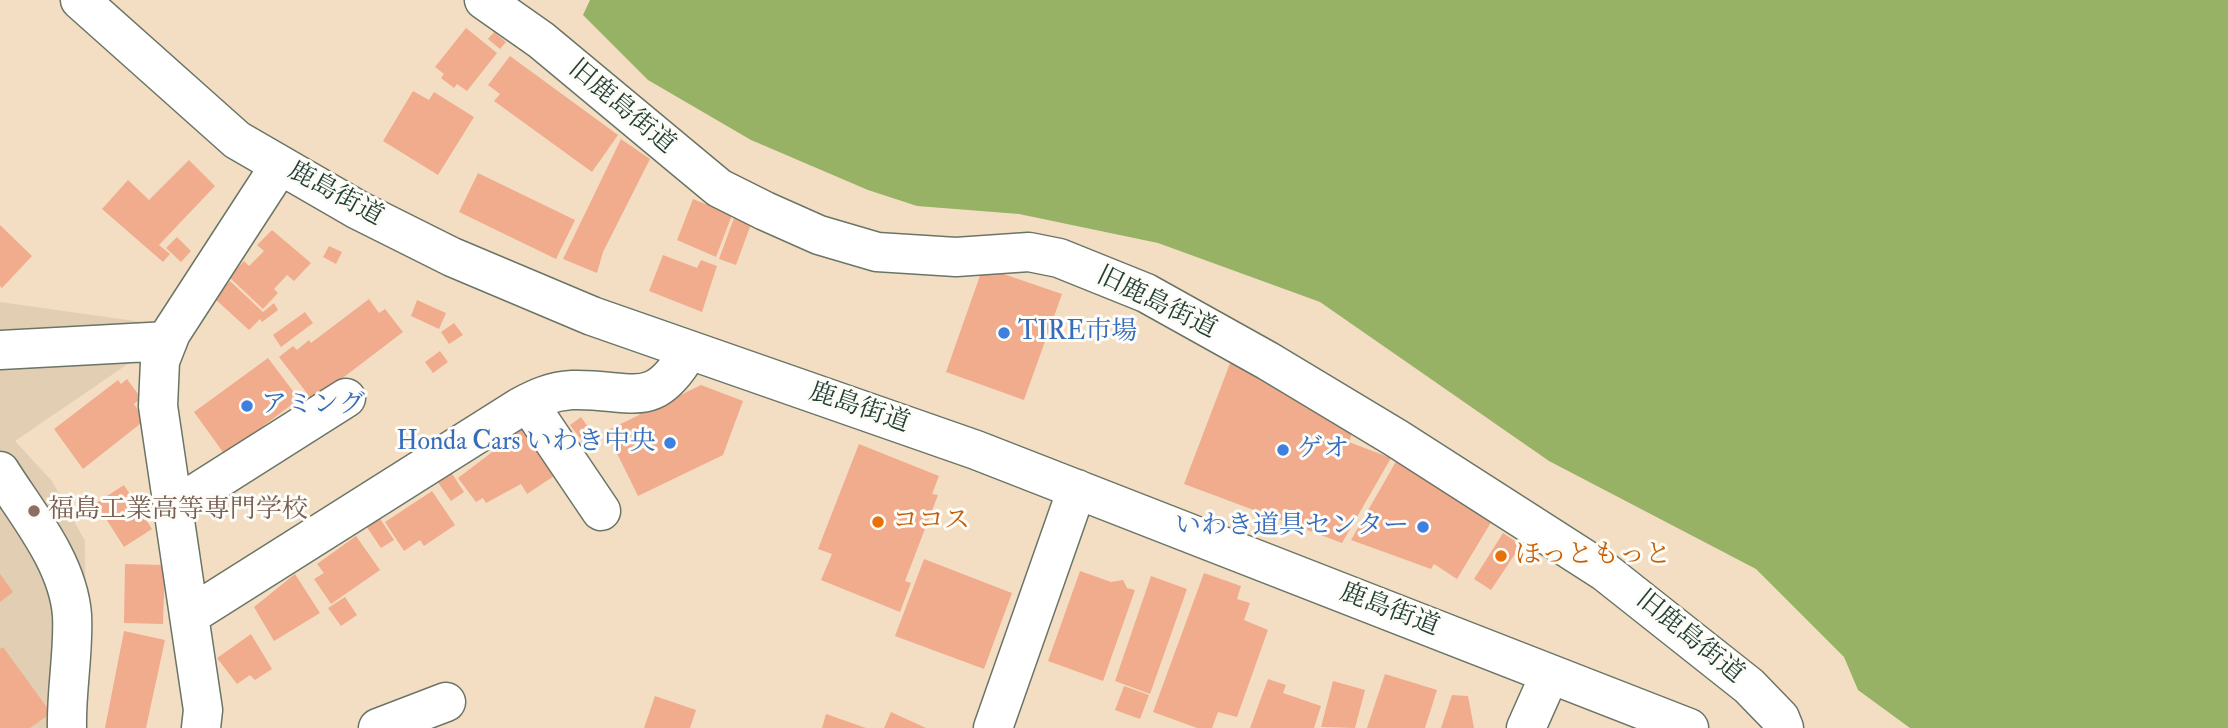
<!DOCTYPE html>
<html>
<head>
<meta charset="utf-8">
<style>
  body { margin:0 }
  canvas { display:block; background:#f4dec3 }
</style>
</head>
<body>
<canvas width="2228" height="728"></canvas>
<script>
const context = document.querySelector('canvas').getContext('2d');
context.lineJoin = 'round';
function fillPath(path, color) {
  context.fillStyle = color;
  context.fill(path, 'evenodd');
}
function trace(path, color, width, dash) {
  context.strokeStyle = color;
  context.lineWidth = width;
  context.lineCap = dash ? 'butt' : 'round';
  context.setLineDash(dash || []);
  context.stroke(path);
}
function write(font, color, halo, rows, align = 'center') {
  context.font = font + ' "IM FELL Double Pica","Noto Serif JP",serif';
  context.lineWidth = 6;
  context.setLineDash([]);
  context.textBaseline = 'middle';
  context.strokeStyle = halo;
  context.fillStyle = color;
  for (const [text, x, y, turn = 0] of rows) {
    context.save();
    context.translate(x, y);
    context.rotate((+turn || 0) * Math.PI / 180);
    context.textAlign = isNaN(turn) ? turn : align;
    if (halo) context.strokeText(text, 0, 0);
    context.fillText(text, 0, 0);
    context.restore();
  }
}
const built = new Path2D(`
  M0,302L142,322L144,353L15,441L52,481L85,541L87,728H0Z`);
const forest = new Path2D(`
  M590,0H2228V728H1910L1858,690L1844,657L1756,569L1549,461L1320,302L1158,243L1019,214L917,206L868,190L751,140L648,80L583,15Z`);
const building = new Path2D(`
  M466,28L497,53L467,91L457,84L454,88L441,78L444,74L435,67Z
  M494,32L506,42L500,49L488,39Z
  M510,56L618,135L592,172L494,101L500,94L488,85Z
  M413,91L429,100L434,92L474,117L438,175L383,141Z
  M621,139L650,159L603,252L597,273L563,259Z
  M189,160L215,186L159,245L170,254L163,262L102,209L128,180L149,200Z
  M478,173L575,220L556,259L459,212Z
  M693,199L732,215L716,257L677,240Z
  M734,218L751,224L736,265L719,259Z
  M0,225L32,256L2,288L0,286Z
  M272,230L311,263L294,281L287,275L274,289L278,293L263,309L229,277L244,261L249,266L264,251L257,245Z
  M177,237L191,251L181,262L166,248Z
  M329,246L342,252L336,264L323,257Z
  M663,255L697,268L701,260L717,266L702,312L649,291Z
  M983,267L1062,294L1024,400L946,372Z
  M230,281L263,312L274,303L278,310L262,322L260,319L249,330L214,298Z
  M369,299L379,313L385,309L403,332L340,380L343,384L316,405L279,357L293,346L297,350L309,340L311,343Z
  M417,300L446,313L439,329L411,316Z
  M305,312L313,323L281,347L273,335Z
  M454,323L463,335L449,344L441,332Z
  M440,351L448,362L433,373L425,362Z
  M268,358L299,399L225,455L194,412Z
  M1232,358L1353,430L1349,442L1391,458L1342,543L1184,484Z
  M127,379L141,398L134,404L145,420L83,469L54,429L118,380L121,384Z
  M701,385L743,401L723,455L638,496L606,431Z
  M581,417L593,434L583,442L570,425Z
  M525,427L548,460L544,462L554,476L527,494L521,484L486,503L483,498L476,502L458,478Z
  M859,444L939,476L932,494L938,495L905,581L911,583L900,612L821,580L832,554L818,549Z
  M1402,451L1496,514L1457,579L1434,564L1431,569L1351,540Z
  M451,472L464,492L451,501L437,481Z
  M124,485L152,529L124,547L96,503Z
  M432,491L455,525L424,546L420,540L404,551L385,522Z
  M377,514L394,540L381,548L364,523Z
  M1503,533L1521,545L1491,590L1474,579Z
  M356,536L380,570L331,604L314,579L324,573L317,564Z
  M924,559L1012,593L984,669L895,636Z
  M125,564L165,565L163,624L124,623Z
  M1080,571L1111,582L1123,580L1127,588L1135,590L1103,681L1048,661Z
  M1204,573L1241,586L1237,599L1250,603L1244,620L1268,630L1237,717L1218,712L1212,728H1197L1153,712Z
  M0,574L13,592L0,602Z
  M295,574L320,613L274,641L254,607Z
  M1151,576L1187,589L1150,694L1115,681Z
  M345,597L357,615L341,626L328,608Z
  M124,631L165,640L146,728H105Z
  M251,634L272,669L255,680L250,675L237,684L217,658Z
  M3,647L51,713L30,728H0V649Z
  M1385,674L1437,690L1425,728H1367Z
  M1268,679L1286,685L1283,693L1321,706L1314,728H1250Z
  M1333,681L1365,690L1355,728L1321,727Z
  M1124,686L1149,695L1140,719L1115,710Z
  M1452,695L1468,696L1474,728H1441Z
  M655,696L696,710L690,728H644Z
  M891,712L926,728H884Z
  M826,714L866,728H822Z`);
const minor = new Path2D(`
  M80,0L237,140L358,210L452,257L592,316L976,450L1689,728
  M484,0L541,40L719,188L765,211L819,235L877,252L956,257L1029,252L1059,258L1146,293L1268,361L1396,438L1605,572L1749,686L1780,718L1784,728
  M0,350L168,341
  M528,403L601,511
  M0,471C27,514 68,562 72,615C74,652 66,690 67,728
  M174,507L346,398
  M189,616L520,407C537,398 552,391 572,390C632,388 653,414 689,350
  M201,728L203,710L158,406L160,361L171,333L280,165
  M378,728L446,702
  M993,728L1077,489
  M1526,728L1550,674`);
const markers = [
  [1004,333,7,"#3f7fe0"],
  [247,406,7,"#3f7fe0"],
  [670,443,7,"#3f7fe0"],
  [1283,450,7,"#3f7fe0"],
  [34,511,7,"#8d6e63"],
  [878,522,7,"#e8710a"],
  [1423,527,7,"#3f7fe0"],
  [1501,556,7,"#e8710a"]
];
const streetNames = [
  ["旧鹿島街道",621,108,40],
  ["鹿島街道",335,195,29],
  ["旧鹿島街道",1156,304,26],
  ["鹿島街道",859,409,19],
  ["鹿島街道",1389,611,21],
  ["旧鹿島街道",1689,638,39]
];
const shopNames = [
  ["TIRE市場",1018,333],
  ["アミング",261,406],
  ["Honda Cars いわき中央",656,443,"right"],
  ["ゲオ",1297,450],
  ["いわき道具センター",1409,527,"right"]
];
const educationNames = [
  ["福島工業高等専門学校",48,511]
];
const foodNames = [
  ["ココス",892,522],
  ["ほっともっと",1515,556]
];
fillPath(built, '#e1ceb3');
fillPath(forest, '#97b265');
fillPath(building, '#f0ac8d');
trace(minor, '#6a7566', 41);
trace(minor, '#fff', 38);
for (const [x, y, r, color] of markers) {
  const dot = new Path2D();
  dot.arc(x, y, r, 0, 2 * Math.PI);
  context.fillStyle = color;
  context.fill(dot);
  trace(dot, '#fdfcf7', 2.5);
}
write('26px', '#1f3d34', '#fdfcf7', streetNames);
write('26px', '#366cbe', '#fdfcf7', shopNames, 'left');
write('26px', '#785e54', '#fdfcf7', educationNames, 'left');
write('26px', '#c56008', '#fdfcf7', foodNames, 'left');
</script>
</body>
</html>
